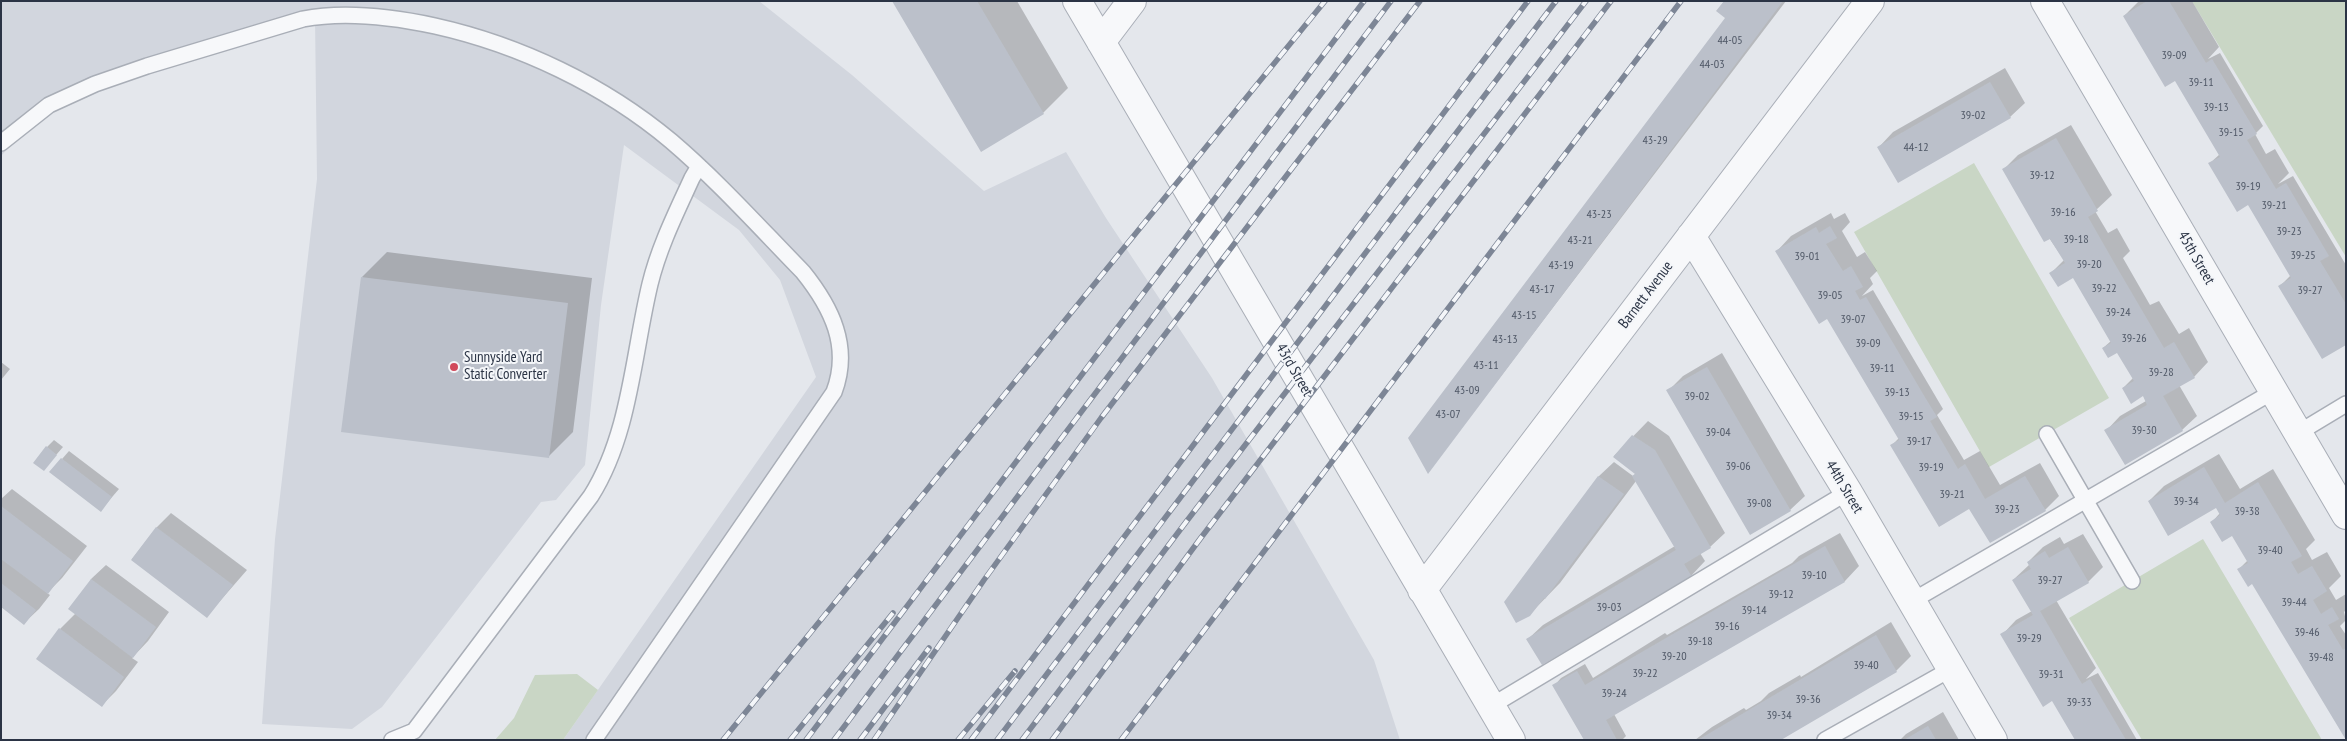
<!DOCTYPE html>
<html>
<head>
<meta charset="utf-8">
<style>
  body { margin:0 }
  #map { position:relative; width:2347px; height:741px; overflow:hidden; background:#e4e7ec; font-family:"PT Sans Narrow",sans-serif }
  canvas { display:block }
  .frame { position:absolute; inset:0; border:2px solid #2b3445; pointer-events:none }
</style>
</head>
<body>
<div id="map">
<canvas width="2347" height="741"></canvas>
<div class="frame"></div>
</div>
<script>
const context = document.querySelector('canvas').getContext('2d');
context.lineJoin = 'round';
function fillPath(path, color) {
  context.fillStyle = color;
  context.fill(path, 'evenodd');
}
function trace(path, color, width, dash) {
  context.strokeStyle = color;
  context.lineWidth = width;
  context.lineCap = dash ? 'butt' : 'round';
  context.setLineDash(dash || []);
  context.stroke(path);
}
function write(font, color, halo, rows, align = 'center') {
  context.font = font + ' "PT Sans Narrow",sans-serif';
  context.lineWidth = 4;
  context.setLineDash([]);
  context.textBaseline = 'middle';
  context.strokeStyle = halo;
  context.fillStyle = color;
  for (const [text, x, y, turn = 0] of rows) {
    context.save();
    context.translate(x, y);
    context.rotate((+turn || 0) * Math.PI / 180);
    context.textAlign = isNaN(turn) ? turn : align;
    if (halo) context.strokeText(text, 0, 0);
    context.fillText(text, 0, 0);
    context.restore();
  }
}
const built = new Path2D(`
  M1,1H759L852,75L984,191L1066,152L1106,218L1212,378L1374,660L1400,740H563L816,377L780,280L739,230L624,145L601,305L585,465L556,500L541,502L382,707L352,729L262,724L275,539L317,179L315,17L49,105L1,156Z`);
const green = new Path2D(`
  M2192,1H2346V257Z
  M1974,163L2109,398L1989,467L1854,232Z
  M2203,539L2322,740H2142L2069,618Z
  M577,674L598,690L563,740H495L514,718L535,675Z`);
const shadow = new Path2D(`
  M893,1H1017L1068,88L1043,113Z
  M1725,1H1786L1428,472L1727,17Z
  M2139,1H2192L2219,47L2208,59L2220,53L2263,126L2255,134L2266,154L2275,149L2289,173L2278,184L2293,176L2346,265V343L2280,286L2291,275L2248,204L2209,164L2220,154L2177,82L2124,16Z
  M2005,68L2025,103L2010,117L1879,147L1893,132Z
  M2071,125L2112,195L2095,211L2108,233L2117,228L2130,251L2123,258L2150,305L2159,301L2179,334L2189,328L2208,362L2194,377L2179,385L2197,416L2182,430L2106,431L2120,416L2146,401L2143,395L2123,388L2133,378L2118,351L2103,348L2111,341L2074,277L2051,273L2064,260L2003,170L2018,155Z
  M1831,213L1834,219L1845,213L1850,222L1842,231L1857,257L1865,252L1877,271L1870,278L1873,284L1862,296L1873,290L1943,409L1937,415L1964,460L1980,451L2000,485L2040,463L2059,496L2045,510L1970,507L1892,445L1899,438L1829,320L1777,251L1791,236Z
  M387,252L592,278L573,432L548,457L362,277Z
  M1722,353L1805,496L1790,510L1668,391L1683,376Z
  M1,362L10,369L1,380Z
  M1648,421L1669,436L1725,533L1710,547L1700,553L1705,561L1691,576L1528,639L1543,625L1675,546L1636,481L1560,583L1529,615L1506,602L1599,476L1614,462L1633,476L1636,473L1614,456Z
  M54,440L63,447L44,469L47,447Z
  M69,451L119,489L101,510L62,459Z
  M2219,454L2240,489L2273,469L2315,540L2306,549L2312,560L2327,552L2341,576L2329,588L2336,600L2346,594V610L2344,612L2346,620L2340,626L2346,635V739L2253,583L2239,569L2248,560L2233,534L2212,522L2220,513L2216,506L2149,501L2164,486Z
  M12,489L87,546L62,578L47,593L50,595L39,609L24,623L1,605V499Z
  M171,513L247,570L207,616L132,559L157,527Z
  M1840,533L1859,566L1845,581L1614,714L1626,736L1622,740H1585L1554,686L1561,678L1585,664L1593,678L1665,633L1667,635L1792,563L1799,556Z
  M2083,534L2103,567L2088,582L2056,600L2096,668L2086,679L2098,673L2137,740H2077L2054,701L2002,635L2016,620L2032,611L2013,580L2030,564L2028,562L2043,547L2060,537L2064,544Z
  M106,565L169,612L148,641L132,658L138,662L116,691L101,706L60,629L76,613L91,579Z
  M1891,622L1911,656L1896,671L1779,740H1695L1712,727L1744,708L1746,710L1761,701L1769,693L1800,675L1801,677Z
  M1943,712L1959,740H1900L1906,734Z`);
const building = new Path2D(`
  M892,1H977L1044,114L981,152Z
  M1724,1H1783L1428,474L1408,438L1725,18L1716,11Z
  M2147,1H2169L2206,63L2212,59L2257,134L2247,140L2260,162L2276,189L2286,183L2329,256L2320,261L2346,304V345L2322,359L2278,286L2291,278L2248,205L2237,212L2208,163L2220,157L2175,81L2165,87L2123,16Z
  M1990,82L2011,118L1898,183L1877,147Z
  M2056,138L2098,211L2088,217L2116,266L2164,348L2174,342L2195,378L2163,396L2183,431L2125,465L2104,430L2147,405L2143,396L2131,404L2122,388L2134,381L2117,353L2108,358L2102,348L2111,343L2073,278L2058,287L2049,273L2065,263L2050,239L2044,242L2002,169Z
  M1830,226L1837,238L1826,244L1843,271L1851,266L1863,287L1855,291L1860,300L1866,297L1923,394L1937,417L1930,421L1958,469L1965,464L1985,499L2025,476L2046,511L1990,543L1969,509L1939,527L1890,445L1899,440L1827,319L1819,324L1775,251L1816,227L1819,233Z
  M361,277L568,303L549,458L341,432Z
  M1707,367L1791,511L1750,535L1666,390Z
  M1632,435L1655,450L1711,548L1684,564L1692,577L1542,665L1526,639L1676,550L1632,476L1635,474L1613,457Z
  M46,446L57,455L44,471L33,463Z
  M61,458L112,497L101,512L49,472Z
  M2204,467L2225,503L2258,482L2302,556L2291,562L2298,574L2312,566L2327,591L2313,600L2321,614L2332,607L2339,619L2328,625L2343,650L2346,648V740L2252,584L2248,587L2237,569L2248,563L2232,536L2222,542L2210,522L2220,515L2216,508L2168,536L2148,501Z
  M1598,476L1624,494L1545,599L1544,598L1530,616L1516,623L1504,602Z
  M1,506L73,561L48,594L1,559Z
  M156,527L233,585L207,618L131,560Z
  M1825,546L1845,582L1606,720L1617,740H1584L1552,685L1577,671L1585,685Z
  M2068,547L2089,583L2040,611L2082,684L2090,679L2126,740H2075L2052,701L2043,707L2000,634L2033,615L2012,580L2031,569L2027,562L2045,551L2049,558Z
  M91,579L156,627L133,658L68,609Z
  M1,583L36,610L24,625L1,607Z
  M59,628L124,677L102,707L36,659Z
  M1876,635L1897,672L1856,696L1781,740H1698Z
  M1928,726L1936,740H1904Z`);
const lane = new Path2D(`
  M1,143L49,105L95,84L147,66L303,19C345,11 393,17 435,26C520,45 604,85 671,141C718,181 760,228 803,272C832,308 851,347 834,392L594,740
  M2298,433L2346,404
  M2047,434L2132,581
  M1912,601L2274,391
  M1491,706L1848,492
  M392,740L414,731L591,496C630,434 633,355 650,284C659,247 676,213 692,178L699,166
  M1825,740L1951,669`);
const street = new Path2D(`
  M1077,1L1511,740
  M2045,1L2346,515
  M1101,42L1132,1
  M1691,236L1848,492L1993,740
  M1422,590L1870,1`);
const rail = new Path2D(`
  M723,740L1325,1
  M790,740L893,613
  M806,740L1364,1
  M834,740L1391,1
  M860,740L929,648
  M874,740L984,580L1101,418L1420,1
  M958,740L1015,671
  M971,740L1528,1
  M997,740L1556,1
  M1022,740L1186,522L1586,1
  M1052,740L1200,539L1611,1
  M1121,740L1681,1`);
const markers = [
  [454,367,5,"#d1495b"]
];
const numberNames = [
  ["44-05",1730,41],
  ["39-09",2174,56],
  ["44-03",1712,65],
  ["39-11",2201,83],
  ["39-13",2216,108],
  ["39-02",1973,116],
  ["39-15",2231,133],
  ["43-29",1655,141],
  ["44-12",1916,148],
  ["39-12",2042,176],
  ["39-19",2248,187],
  ["39-21",2274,206],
  ["39-16",2063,213],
  ["43-23",1599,215],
  ["39-23",2289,232],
  ["39-18",2076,240],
  ["43-21",1580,241],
  ["39-25",2303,256],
  ["39-01",1807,257],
  ["39-20",2089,265],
  ["43-19",1561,266],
  ["39-22",2104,289],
  ["43-17",1542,290],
  ["39-27",2310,291],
  ["39-05",1830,296],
  ["39-24",2118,313],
  ["43-15",1524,316],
  ["39-07",1853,320],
  ["39-26",2134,339],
  ["43-13",1505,340],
  ["39-09",1868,344],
  ["43-11",1486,366],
  ["39-11",1882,369],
  ["39-28",2161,373],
  ["43-09",1467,391],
  ["39-13",1897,393],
  ["39-02",1697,397],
  ["43-07",1448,415],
  ["39-15",1911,417],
  ["39-30",2144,431],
  ["39-04",1718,433],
  ["39-17",1919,442],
  ["39-06",1738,467],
  ["39-19",1931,468],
  ["39-21",1952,495],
  ["39-34",2186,502],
  ["39-08",1759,504],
  ["39-23",2007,510],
  ["39-38",2247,512],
  ["39-40",2270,551],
  ["39-10",1814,576],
  ["39-27",2050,581],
  ["39-12",1781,595],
  ["39-44",2294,603],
  ["39-03",1609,608],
  ["39-14",1754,611],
  ["39-16",1727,627],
  ["39-46",2307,633],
  ["39-29",2029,639],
  ["39-18",1700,642],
  ["39-20",1674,657],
  ["39-48",2321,658],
  ["39-40",1866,666],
  ["39-22",1645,674],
  ["39-31",2051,675],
  ["39-24",1614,694],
  ["39-36",1808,700],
  ["39-33",2079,703],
  ["39-34",1779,716]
];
const streetNames = [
  ["45th Street",2196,258,60],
  ["Barnett Avenue",1646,295,-53],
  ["43rd Street",1294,370,60],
  ["44th Street",1844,487,59]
];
const poiNames = [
  ["Sunnyside Yard",464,358],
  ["Static Converter",464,375]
];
fillPath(built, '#d2d6de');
fillPath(green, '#c9d6c5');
fillPath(shadow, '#0003');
fillPath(building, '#bbc0ca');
trace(lane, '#a9aeb7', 18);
trace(street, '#a9aeb7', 30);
trace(lane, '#f7f8fa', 15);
trace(street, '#f7f8fa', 28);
trace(rail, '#7d8696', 5.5);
trace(rail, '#f4f6f9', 4, [11]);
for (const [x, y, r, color] of markers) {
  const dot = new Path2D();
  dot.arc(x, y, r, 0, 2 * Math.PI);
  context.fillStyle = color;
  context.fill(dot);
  trace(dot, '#f4f6f9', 2);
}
write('12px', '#4f5766', null, numberNames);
write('15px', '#2b3445', '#f4f6f9', streetNames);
write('15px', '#2b3445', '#f4f6f9', poiNames, 'left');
</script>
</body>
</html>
